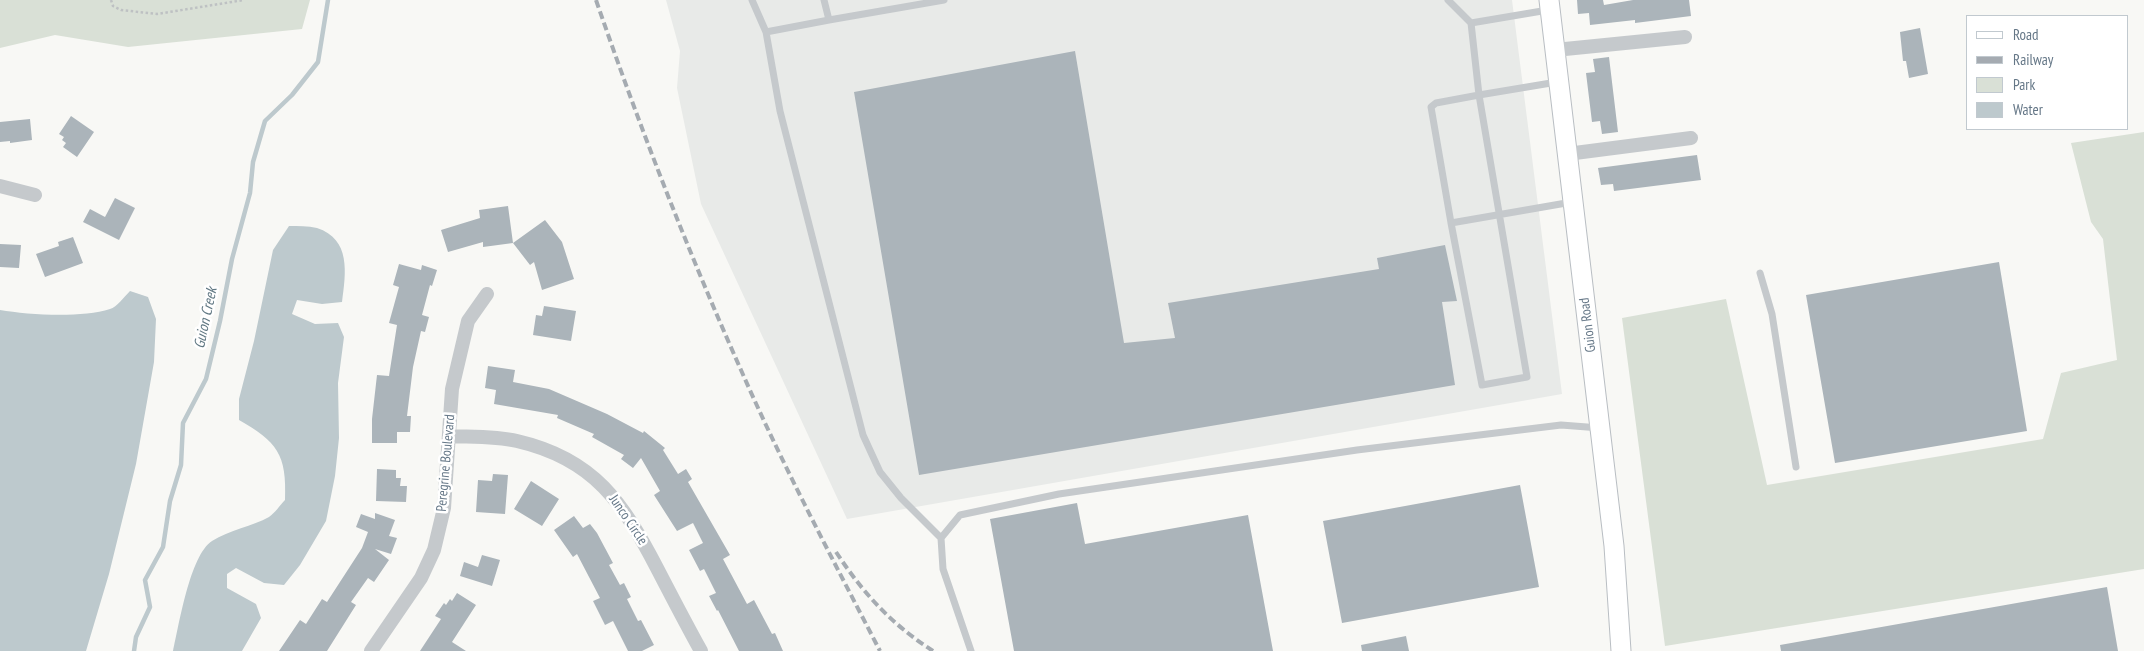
<!DOCTYPE html>
<html>
<head>
<meta charset="utf-8">
<style>
  body { margin:0 }
  #map { position:relative; width:2144px; height:651px; overflow:hidden; background:#f8f8f5; font-family:"PT Sans Narrow",sans-serif }
  canvas { display:block }
  .legend { position:absolute; left:1966px; top:15px; width:162px; height:115px; box-sizing:border-box; background:#fff; border:1px solid #c1c9cf; margin:0; padding:6px 9px; list-style:none; font-size:15px; color:#657787 }
  .legend li { display:flex; align-items:center; gap:10px; height:25px }
  .legend b { width:25px; border:1px solid #c1c9cf }
</style>
</head>
<body>
<div id="map">
<canvas width="2144" height="651"></canvas>
<ul class="legend">
<li><b style="height:6px;background:#fff"></b>Road</li>
<li><b style="height:6px;background:#a5abb1"></b>Railway</li>
<li><b style="height:14px;background:#d9e0d6"></b>Park</li>
<li><b style="height:14px;background:#bdc9cd"></b>Water</li>
</ul>
</div>
<script>
const context = document.querySelector('canvas').getContext('2d');
context.lineJoin = 'round';
function fillPath(path, color) {
  context.fillStyle = color;
  context.fill(path, 'evenodd');
}
function trace(path, color, width, dash) {
  context.strokeStyle = color;
  context.lineWidth = width;
  context.lineCap = dash ? 'butt' : 'round';
  context.setLineDash(dash || []);
  context.stroke(path);
}
function write(font, color, halo, rows, align = 'center') {
  context.font = font + ' "PT Sans Narrow",sans-serif';
  context.lineWidth = 5;
  context.setLineDash([]);
  context.textBaseline = 'middle';
  context.strokeStyle = halo;
  context.fillStyle = color;
  for (const [text, x, y, turn = 0] of rows) {
    context.save();
    context.translate(x, y);
    context.rotate((+turn || 0) * Math.PI / 180);
    context.textAlign = isNaN(turn) ? turn : align;
    if (halo) context.strokeText(text, 0, 0);
    context.fillText(text, 0, 0);
    context.restore();
  }
}
const built = new Path2D(`
  M666,0H1512L1562,394L847,519L701,204L677,88L680,51Z`);
const green = new Path2D(`
  M0,0H310L302,29L128,47L55,35L0,48Z
  M2144,132V569L1665,646L1622,318L1726,299L1767,485L2043,439L2061,373L2117,360L2103,239L2091,222L2071,143Z`);
const water = new Path2D(`
  M289,226C298,226 308,226 317,228C351,239 346,273 342,302L322,304L297,300L292,314L315,324L338,323L344,337L338,383L339,438L335,476L326,521L300,565L284,585L264,583L236,568L227,574V588L256,604L261,618L242,651H173C179,625 190,555 212,541C229,530 253,526 269,517C275,513 280,505 285,500C287,454 277,442 239,420V399L254,341L273,250Z
  M130,291L148,297L156,319L154,362L136,464L109,574L86,651H0V310C29,315 82,318 110,309C117,307 124,297 130,291Z`);
const stream = new Path2D(`
  M134,651L136,637L150,607L145,580L163,547L170,501L181,465L183,423L206,379L220,321L232,259L250,193L253,162L265,121L292,95L318,62L328,0`);
const building = new Path2D(`
  M1577,0H1603L1604,5L1633,0H1689L1691,16L1635,23V20L1590,25L1589,13L1578,14Z
  M1920,28L1928,74L1909,78L1906,61H1903L1900,32Z
  M1075,51L1124,343L1175,338L1168,303L1379,269L1377,258L1445,245L1457,301L1442,302L1455,385L919,475L854,92Z
  M1609,57L1618,132L1602,134L1600,121L1592,122L1586,73L1595,72L1593,59Z
  M71,116L94,132L77,157L63,147L66,143L62,140L64,137L59,134Z
  M30,119L32,140L10,143V141L0,142V122Z
  M1697,155L1701,180L1614,191L1613,184L1601,185L1598,168Z
  M115,198L135,208L119,240L83,222L90,209L105,217Z
  M508,206L513,243L483,247V242L448,252L441,230L480,218L479,210Z
  M545,220L562,242L574,279L542,290L534,262L530,265L513,243Z
  M73,237L83,263L45,277L36,254L59,246L58,242Z
  M0,244L21,245L19,268L0,267Z
  M1999,262L2027,431L1835,463L1806,295Z
  M399,264L421,270L422,265L437,270L432,286L430,285L422,315L429,317L425,332L421,331L413,367L407,416H411L410,432H397V443H372V419L377,375L389,376L397,325L389,323L399,287L393,285Z
  M544,306L576,311L571,341L533,335L536,315L542,316Z
  M488,366L515,370L513,382L549,389L607,414L643,433L644,431L665,448L663,450L678,474L686,469L692,479L688,482L730,555L723,559L747,604L754,600L772,634L775,633L783,651H739L718,610L717,611L709,596L716,593L704,569L700,571L689,550L703,543L693,523L677,531L654,495L660,491L641,458L633,468L621,459L624,455L592,437L594,434L557,418L558,415L494,404L496,390L485,388Z
  M377,469L396,470V478H401L400,486H407L406,502L376,501Z
  M493,474L508,475L505,514L476,512L478,480L492,481Z
  M531,481L559,499L542,526L514,509Z
  M1520,485L1539,587L1342,623L1323,521Z
  M1077,503L1085,544L1248,515L1273,651H1014L990,519Z
  M375,513L395,520L389,536L397,538L391,554L375,549L389,560L374,582L368,578L351,602L356,605L327,651H279L300,620L306,624L322,599L327,602L362,548L368,532L356,527L361,514L375,519Z
  M574,516L583,528L590,524L597,533L613,563L609,565L620,585L624,583L631,597L627,599L638,621L641,620L654,645L642,651H628L613,621L605,625L593,601L600,598L577,554L573,557L554,530Z
  M482,555L500,560L492,586L460,576L464,562L478,567Z
  M2107,587L2118,651H1781L1780,645Z
  M457,593L476,605L452,642L466,651H420L441,619L435,616L444,603L446,605L450,599L452,601Z
  M1406,636L1409,651H1362L1361,645Z`);
const path = new Path2D(`
  M111,0L113,6L121,10L157,14L244,0`);
const lane = new Path2D(`
  M752,0L766,32L829,20
  M824,0L829,20L944,0
  M1448,0L1471,23
  M766,32L780,111L863,435L880,472L901,498L941,538
  M1557,82L1479,95L1527,377L1482,385L1451,223L1572,202
  M1451,223L1431,107L1436,103L1479,95L1471,23L1548,10
  M1760,273L1772,314L1796,467
  M971,651L943,569L941,538L960,515L1059,494L1357,450L1561,425L1600,428`);
const street = new Path2D(`
  M1555,50L1685,37
  M1567,154L1691,138
  M0,186L35,195
  M449,436C471,437 496,436 517,441C595,459 623,503 658,570C672,597 686,624 701,651
  M371,651L421,578L434,550L444,508L452,389L468,321L487,294`);
const secondary = new Path2D(`
  M1549,0L1614,546L1621,651`);
const rail = new Path2D(`
  M596,0C639,125 687,249 741,370C783,466 832,558 880,651
  M836,552C863,593 891,624 933,651`);
const streetNames = [
  ["Guion Road",1588,325,-97],
  ["Peregrine Boulevard",446,463,-85],
  ["Junco Circle",628,520,56]
];
const waterNames = [
  ["Guion Creek",206,318,-78]
];
fillPath(built, '#e8eae8');
fillPath(green, '#d9e0d6');
fillPath(water, '#bdc9cd');
trace(stream, '#bdc9cd', 4.5);
fillPath(building, '#abb4ba');
trace(secondary, '#b9bec3', 21);
trace(path, '#bec1c3', 2.5, [2.5, 2.5]);
trace(lane, '#c5c9cc', 7);
trace(street, '#c5c9cc', 14);
trace(secondary, '#fff', 19);
trace(rail, '#a5abb1', 4, [8, 4]);
write('14px', '#657787', '#fff', streetNames);
write('italic 15px', '#617883', '#fff', waterNames);
</script>
</body>
</html>
